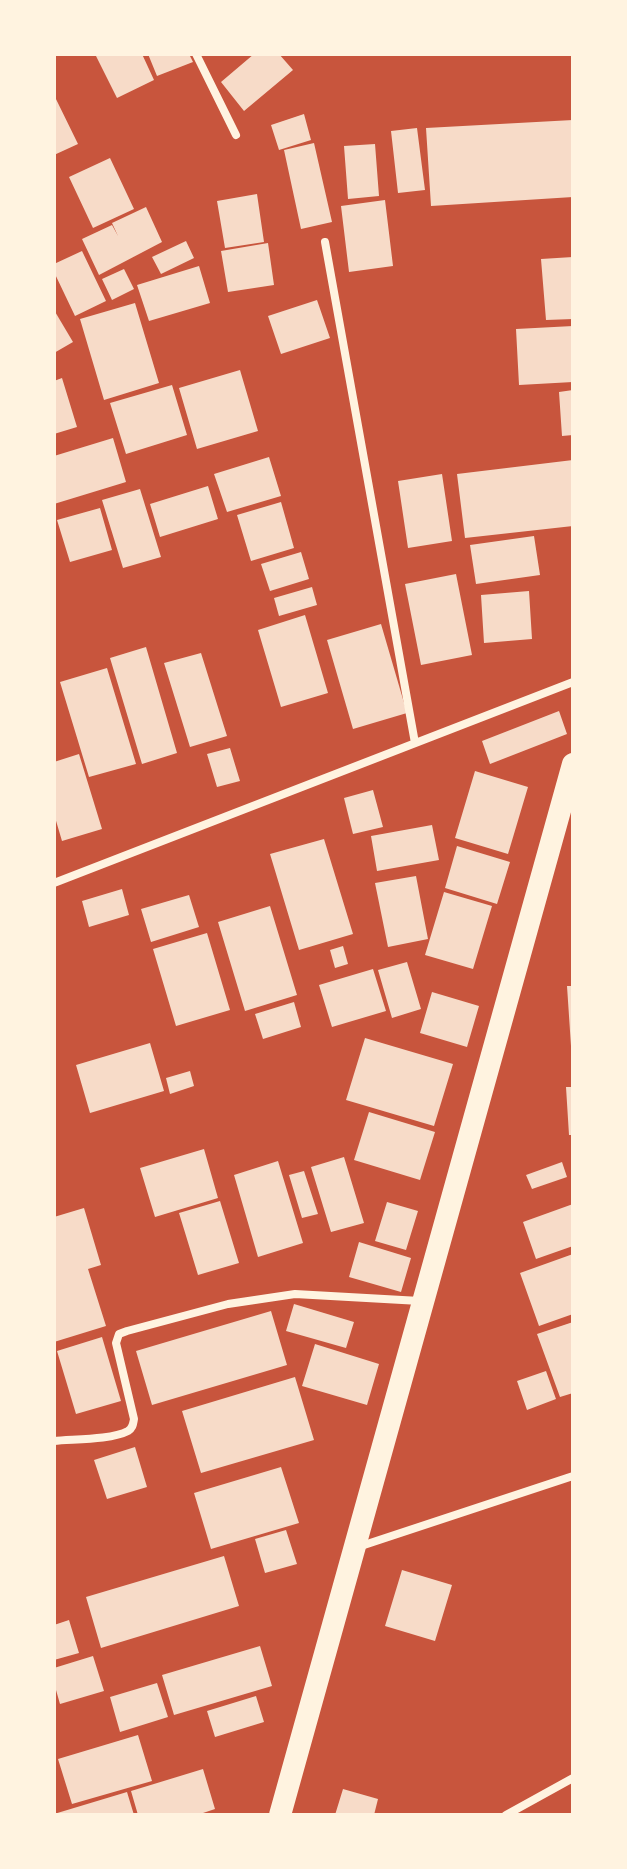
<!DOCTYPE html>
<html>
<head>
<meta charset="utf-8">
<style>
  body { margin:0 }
  #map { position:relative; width:627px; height:1869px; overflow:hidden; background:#c8553d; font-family:Signika,sans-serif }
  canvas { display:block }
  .frame { position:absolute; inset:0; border:56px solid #fff3e0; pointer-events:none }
</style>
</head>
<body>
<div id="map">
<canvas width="627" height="1869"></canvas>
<div class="frame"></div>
</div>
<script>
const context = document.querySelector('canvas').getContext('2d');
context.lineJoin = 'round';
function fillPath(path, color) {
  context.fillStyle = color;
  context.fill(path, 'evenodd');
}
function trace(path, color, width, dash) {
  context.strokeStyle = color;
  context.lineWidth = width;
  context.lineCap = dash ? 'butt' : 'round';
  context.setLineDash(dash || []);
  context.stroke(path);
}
const building = new Path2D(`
  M95,54H142L154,80L117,98Z
  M148,54H189L193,62L157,76Z
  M254,54H279L293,70L244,111L221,82Z
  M54,95L78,144L54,155Z
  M304,114L311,140L279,150L271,125Z
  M573,120V197L431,206L426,128Z
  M417,128L425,190L398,193L391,131Z
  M314,143L332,222L301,229L284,150Z
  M375,144L379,196L348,199L344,146Z
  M110,158L134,209L93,228L69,177Z
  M257,194L264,242L225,248L217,201Z
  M385,200L393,266L349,272L341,206Z
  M146,207L162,242L99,275L82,239L112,225L118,236L112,223Z
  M186,241L194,258L161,274L152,257Z
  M268,243L274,285L228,292L221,251Z
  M82,251L106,301L75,316L54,272V264Z
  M573,257V319L546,320L541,259Z
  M199,266L210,303L149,321L137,285Z
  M124,269L134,289L112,300L102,279Z
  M317,300L330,338L281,354L268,316Z
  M135,303L159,383L104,400L80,319Z
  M54,310L73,342L54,353Z
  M573,326V382L519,385L516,329Z
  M240,370L258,431L197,449L179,388Z
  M62,378L77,427L54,434V381Z
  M172,385L187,435L126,454L110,403Z
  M573,390V435L562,436L559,392Z
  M113,438L126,482L54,504V456Z
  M269,457L281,496L227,512L214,474Z
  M573,460V526L465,538L457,474Z
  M442,474L452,541L408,548L398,481Z
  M208,486L218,519L160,537L150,504Z
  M140,489L161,557L123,568L102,500Z
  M281,502L294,548L251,561L237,515Z
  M100,508L112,550L70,562L57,520Z
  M534,536L540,575L476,584L470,545Z
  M301,552L309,579L270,591L261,564Z
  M456,574L472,655L421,665L405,584Z
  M312,587L317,605L279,616L274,598Z
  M529,591L532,639L484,643L481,595Z
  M305,615L328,693L281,707L258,630Z
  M381,624L407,713L353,729L327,640Z
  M146,647L177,753L142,764L110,658Z
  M201,653L227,736L190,747L164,663Z
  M107,668L136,764L89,777L60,682Z
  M559,711L567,734L490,764L482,741Z
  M230,748L240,781L217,787L207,754Z
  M79,754L102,829L62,841L54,814V762Z
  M475,771L528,787L508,854L455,838Z
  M373,790L383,827L353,834L344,798Z
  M432,825L439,860L377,871L371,836Z
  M324,839L353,934L299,950L270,854Z
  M457,846L510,862L497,904L445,888Z
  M416,876L428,939L388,947L375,883Z
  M122,889L129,915L89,927L82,901Z
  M444,892L492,906L473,969L425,955Z
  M189,895L199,927L151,942L141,909Z
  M270,906L297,995L245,1011L218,922Z
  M207,933L230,1010L176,1026L153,949Z
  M343,946L348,964L335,968L330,950Z
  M407,962L421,1009L392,1018L378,970Z
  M373,969L386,1011L332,1027L319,985Z
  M567,986H573V1046H571Z
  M432,992L479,1006L467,1047L420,1033Z
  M294,1002L301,1027L263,1039L255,1014Z
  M365,1038L453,1064L434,1126L346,1100Z
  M150,1043L164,1091L90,1113L76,1065Z
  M190,1071L194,1086L170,1094L166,1078Z
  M566,1087H573V1135H569Z
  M369,1112L435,1132L420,1180L354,1160Z
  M204,1149L218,1198L155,1217L140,1168Z
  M344,1157L364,1223L331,1232L311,1167Z
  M278,1161L303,1243L258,1257L234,1175Z
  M562,1162L567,1177L532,1189L526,1175Z
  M304,1171L318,1214L302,1218L289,1175Z
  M220,1201L239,1263L198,1275L179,1213Z
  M387,1202L418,1211L406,1250L375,1241Z
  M573,1204V1246L536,1259L523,1222Z
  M84,1208L101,1265L88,1269L106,1326L54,1342V1217Z
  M359,1242L411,1258L401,1292L349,1277Z
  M573,1254V1314L539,1326L520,1273Z
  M294,1304L354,1322L346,1348L286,1331Z
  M271,1311L287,1365L152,1405L136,1351Z
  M573,1322V1393L560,1397L537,1334Z
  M102,1337L121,1401L76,1414L57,1351Z
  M315,1344L379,1364L367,1405L302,1386Z
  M546,1371L556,1399L527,1410L517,1381Z
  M295,1377L314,1440L201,1473L182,1411Z
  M135,1447L147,1487L107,1499L94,1460Z
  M281,1467L299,1523L211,1549L194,1493Z
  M286,1530L297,1564L265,1573L255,1539Z
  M224,1556L239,1606L101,1648L86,1597Z
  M402,1570L452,1585L435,1641L385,1626Z
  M69,1620L79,1653L54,1660V1625Z
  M260,1646L272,1686L174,1715L162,1675Z
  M93,1656L104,1691L60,1704L54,1683V1668Z
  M157,1683L168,1717L120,1732L110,1697Z
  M256,1696L264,1722L215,1737L207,1711Z
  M138,1735L152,1781L72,1804L58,1759Z
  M203,1769L215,1809L197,1815H138L131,1791Z
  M343,1789L378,1799L374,1815H335Z
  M127,1792L134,1815H54V1814Z`);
const minor = new Path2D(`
  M196,54L236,135
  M325,242L415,743
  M54,883L573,682
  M54,1441C74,1439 111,1440 128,1431C133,1428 133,1424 134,1419L116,1343L119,1334L127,1331L228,1304L295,1294L420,1301
  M358,1547L573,1476
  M506,1815L573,1778`);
const trunk = new Path2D(`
  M280,1815L573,764`);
fillPath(building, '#f7dbc8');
trace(minor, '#fff3e0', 8);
trace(trunk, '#fff3e0', 22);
</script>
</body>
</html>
